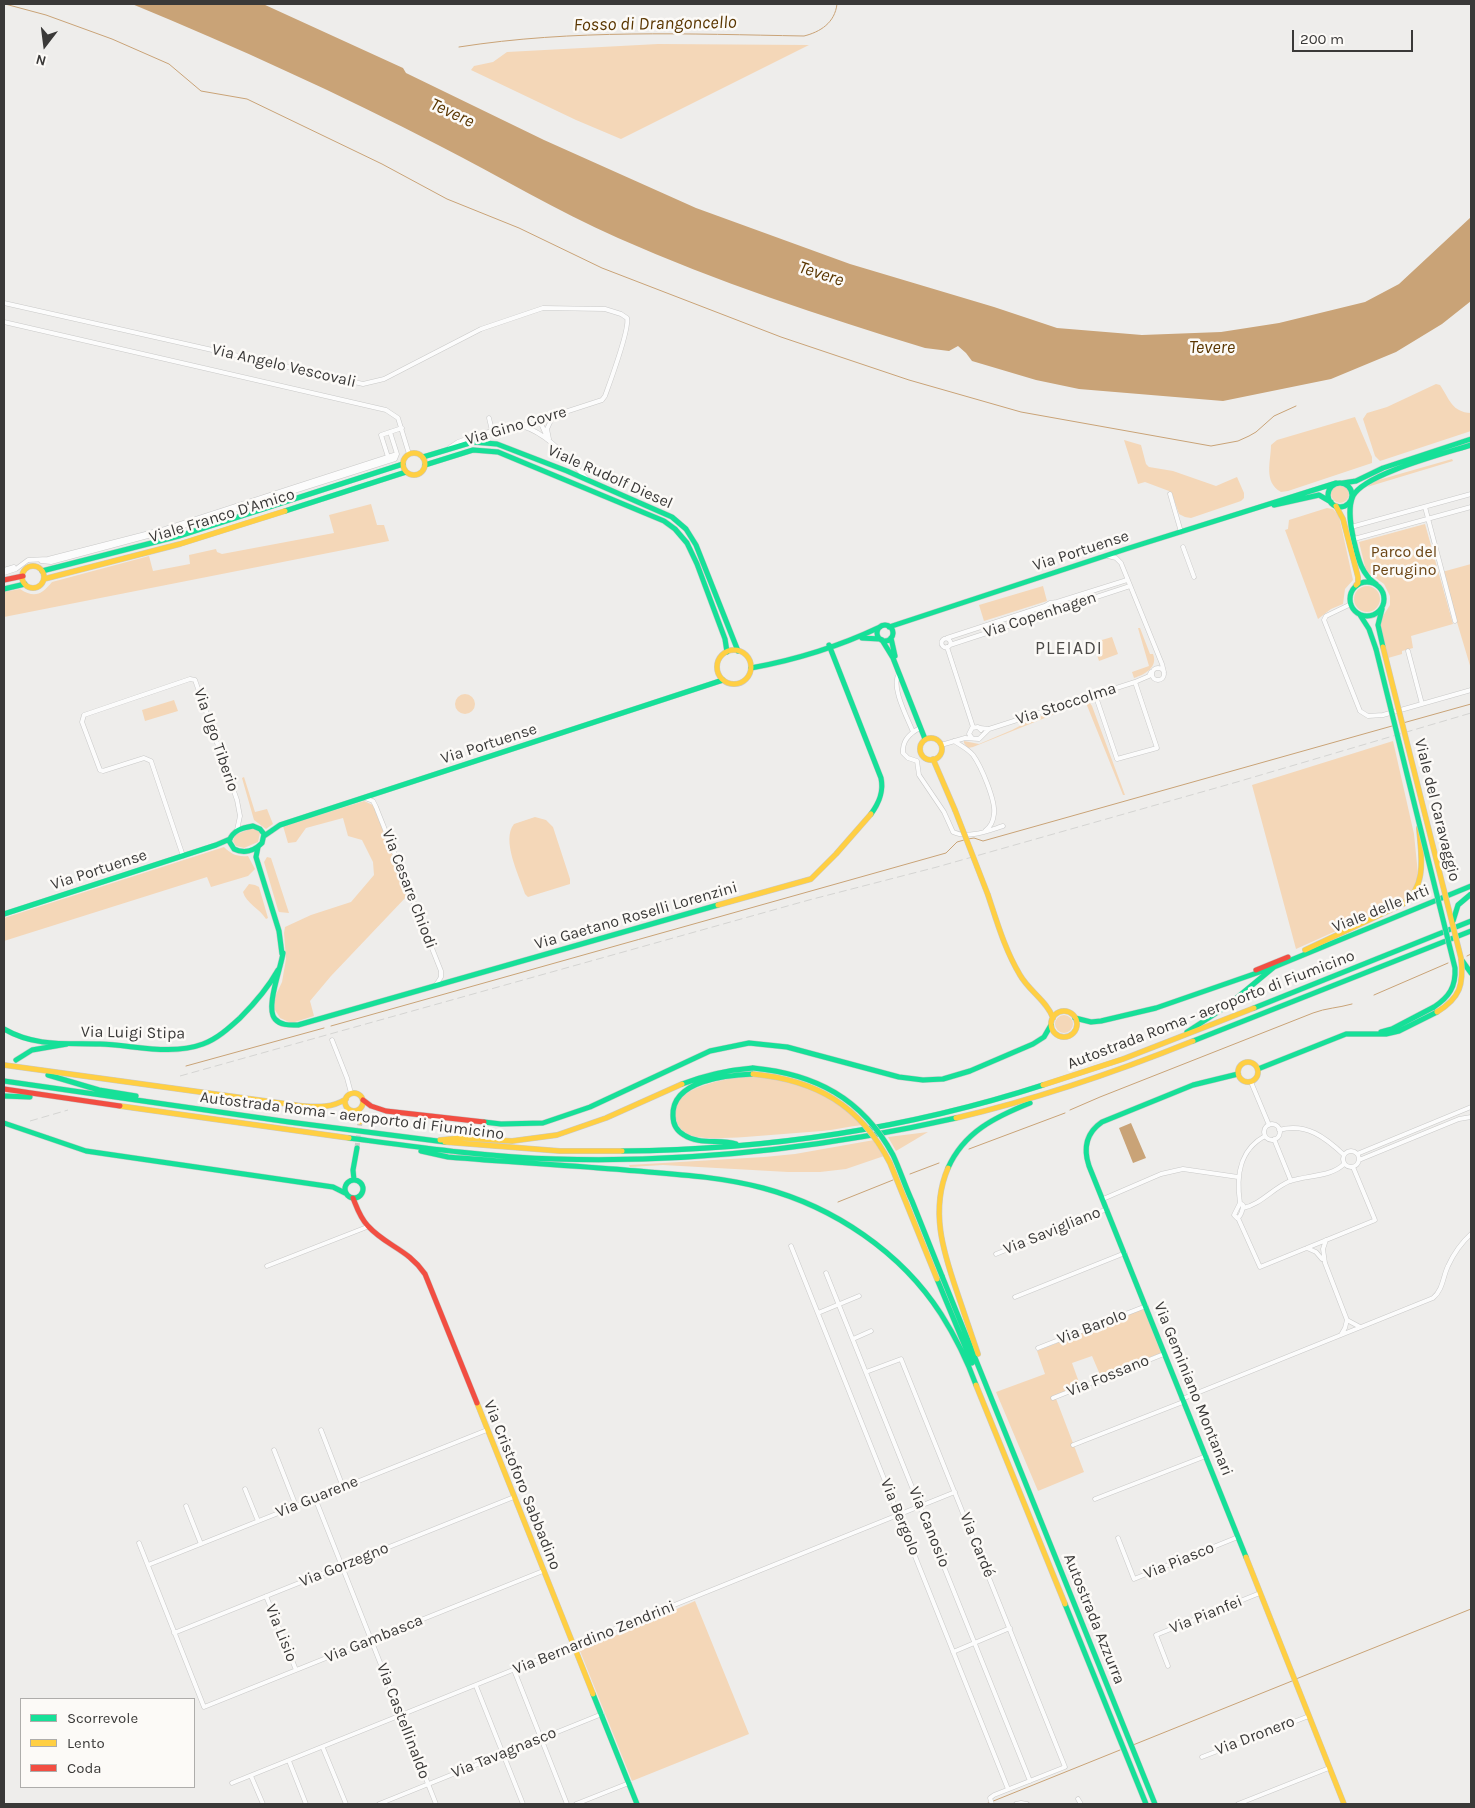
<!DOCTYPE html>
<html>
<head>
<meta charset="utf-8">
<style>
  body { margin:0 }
  #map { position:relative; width:1475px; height:1808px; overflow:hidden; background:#eeedeb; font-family:Karla,sans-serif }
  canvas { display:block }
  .frame { position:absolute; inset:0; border:5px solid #3a3938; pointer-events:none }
  .legend { position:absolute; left:20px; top:1698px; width:175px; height:90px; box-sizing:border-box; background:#fcfaf7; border:1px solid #aeadab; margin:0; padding:6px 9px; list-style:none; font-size:15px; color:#3a3938 }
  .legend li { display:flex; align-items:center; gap:10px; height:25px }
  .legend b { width:25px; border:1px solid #aeadab }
  .north { position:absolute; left:20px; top:20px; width:50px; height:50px; -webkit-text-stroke:4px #fcfaf7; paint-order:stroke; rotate:195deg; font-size:14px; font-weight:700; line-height:20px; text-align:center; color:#3a3938 }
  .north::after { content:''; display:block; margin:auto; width:18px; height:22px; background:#3a3938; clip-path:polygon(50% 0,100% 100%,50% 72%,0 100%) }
  .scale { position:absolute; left:1292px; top:30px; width:121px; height:22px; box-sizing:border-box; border:2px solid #3a3938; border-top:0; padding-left:6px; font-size:15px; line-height:18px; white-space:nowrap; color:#3a3938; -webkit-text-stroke:4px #fcfaf7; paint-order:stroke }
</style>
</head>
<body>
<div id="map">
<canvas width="1475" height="1808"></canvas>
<div class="frame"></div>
<ul class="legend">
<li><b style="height:6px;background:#16e098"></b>Scorrevole</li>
<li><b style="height:6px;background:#ffcf43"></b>Lento</li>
<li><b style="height:6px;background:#f24e42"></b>Coda</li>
</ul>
<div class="north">N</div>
<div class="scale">200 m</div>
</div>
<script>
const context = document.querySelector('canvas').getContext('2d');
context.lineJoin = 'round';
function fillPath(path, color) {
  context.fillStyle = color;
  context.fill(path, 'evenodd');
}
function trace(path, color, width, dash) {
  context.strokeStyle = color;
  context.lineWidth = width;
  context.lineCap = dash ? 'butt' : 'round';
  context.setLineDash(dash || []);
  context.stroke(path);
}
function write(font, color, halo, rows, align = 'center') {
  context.font = font + ' Karla,sans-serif';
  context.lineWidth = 5;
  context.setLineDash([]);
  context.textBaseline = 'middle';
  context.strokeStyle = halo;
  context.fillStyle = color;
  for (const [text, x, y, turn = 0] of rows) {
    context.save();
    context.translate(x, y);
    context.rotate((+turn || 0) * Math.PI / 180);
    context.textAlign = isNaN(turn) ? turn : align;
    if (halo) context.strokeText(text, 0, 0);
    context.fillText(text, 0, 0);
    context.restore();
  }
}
const green = new Path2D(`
  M658,44L809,45L621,139L576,120L471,70L474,66L493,62L507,52Z
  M1436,384L1440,385C1450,400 1452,412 1471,413V431L1380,461L1375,456L1363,419L1367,413L1387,407Z
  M1355,417L1372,457V463L1288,491L1281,492C1263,482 1271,461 1271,445L1277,440Z
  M1124,440L1141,445L1146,464L1149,467L1173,471L1216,486L1237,477L1244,493V498L1241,501L1191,518L1185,517L1179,514L1172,494L1169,491L1145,482L1138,484Z
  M1452,459L1453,461L1367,487L1375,481Z
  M1331 494a9 9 0 1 1 18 0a9 9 0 1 1-18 0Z
  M371,504L377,525H384L389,541L4,617V592L20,589C35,599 42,594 52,582L149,556L153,571L190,564L189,555L216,549L217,552L222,554L334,533L329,515Z
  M1327,508L1333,509L1339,516L1353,580L1345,589L1343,604L1331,609L1318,619L1285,530L1288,529L1289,520Z
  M1425,524L1453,624L1411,636L1413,648L1402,651V654L1388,658L1380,624L1381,619L1390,605V596L1384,584L1366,571L1359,542Z
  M1471,564V669L1442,572Z
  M1354 599a13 13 0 1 1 26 0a13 13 0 1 1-26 0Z
  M1043,586L1047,601L984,621L979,605Z
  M1138,628H1140L1150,654H1153C1158,667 1146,674 1134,678L1132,672L1149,666Z
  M1112,637L1118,654L1099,661L1094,646L1095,642Z
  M455 704a10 10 0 1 1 20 0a10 10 0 1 1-20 0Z
  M174,700L178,711L145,721L142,710Z
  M1086,703H1090L1092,706L1125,795H1123Z
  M1065,708L1067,709L973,747L968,748L964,743V741L979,744L1012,730L1033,719Z
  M1393,741L1414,834L1418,874L1415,891L1407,899L1296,949L1252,785Z
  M244,777L255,812L267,809L273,824L266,829L254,820L242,778Z
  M364,801L373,805L407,891V896L331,976L310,1001L314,1016L295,1022H289L280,1018L275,1010L274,999L282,982L286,959L284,933L285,927L311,915L351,902L374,875L373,862L362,840L348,836L343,818L306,828L296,842L288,843L283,826Z
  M535,817L546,820L553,827L570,879V884L528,897L525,894C519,875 501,840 514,824Z
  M252,828L258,830L260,833L258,842L244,848L236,846L233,841L235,835Z
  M224,847C231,854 237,857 248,856L255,869L248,876L211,887L207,877L4,941V918Z
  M267,857L271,858L289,913L279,912L278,910L264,862Z
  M249,884L255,885L259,887L268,918L266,919C260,909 246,903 243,892Z
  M1055 1024a9 9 0 1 1 18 0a9 9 0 1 1-18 0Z
  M745,1076C798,1078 825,1089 863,1125C849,1126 836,1130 822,1131C796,1133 771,1135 745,1137C728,1138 712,1139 696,1137C687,1135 678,1129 676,1120C666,1087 724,1080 745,1076Z
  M928,1132L896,1151L888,1137Z
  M874,1140L884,1156L846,1169L820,1172H788L663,1165L630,1167L629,1165L764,1157L795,1154Z
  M1144,1308L1161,1353L1101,1377L1092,1356L1072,1363L1080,1385L1055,1396L1084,1472L1038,1491L996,1392L1045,1374L1037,1351Z
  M695,1601L749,1734L632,1781L580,1651Z`);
const water = new Path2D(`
  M132,4H263L403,68L406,73L544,140L696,208L850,264L994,307L1057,328L1142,335L1221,332L1279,323L1365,302L1399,284L1471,217V301L1442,324L1396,352L1331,379L1223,401L1079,389L1036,380L972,361L966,353L958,346L949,351L925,348C821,316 717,282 618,238C557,211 499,176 440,146C340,94 236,47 132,4Z
  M1131,1123L1146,1158L1133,1163L1119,1128Z`);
const stream = new Path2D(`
  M5,4L46,15L112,39L169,64L201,91L247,99L382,164L447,199L519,228L602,268L781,337L909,380L1021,412L1211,446L1238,441L1249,436L1256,432L1274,416L1296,406
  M459,47C573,29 689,34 804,36C820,32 835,23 837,4
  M1403,723L1471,704
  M968,839L974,838L983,841L1392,726
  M1467,956L1471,954
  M1374,995L1448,963
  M331,1026L946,853L957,842L964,840
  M186,1066L324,1028
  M1070,1110L1100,1097L1313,1013C1326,1008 1338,1008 1352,1004
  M969,1149L1065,1113
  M910,1174L939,1163
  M838,1202L893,1180
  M1296,1679L1471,1609
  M1133,1745L1292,1681
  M986,1804L1120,1750`);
const secondaryTunnel = new Path2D(`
  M357,1148L360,1122`);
const street = new Path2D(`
  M4,303L363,384L384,379L481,329L543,308L605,309L621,314L627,318C630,329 610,382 605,396L602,400L519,427L492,431L472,437L458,442L449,448
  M4,322L386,410L398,418L409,454
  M489,418L492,431
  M540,421L546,435
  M522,426C549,434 568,459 587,479
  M549,439L547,429L553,416
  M388,457L381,435L402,428
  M1170,494L1181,532
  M1425,507L1455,621
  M1351,527L1471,494
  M1354,539L1471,507
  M1183,547L1194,577
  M1108,556L1116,558L1121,563L1162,664L1164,672
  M41,561L51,562L174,529L395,459L397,454L390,432
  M4,570L14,567
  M4,573L16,569L28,560L48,559L165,529L397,454
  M1351,604L1326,616L1324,620L1360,711L1368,716L1383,715L1471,690
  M947,638L1045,606L1050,603L1057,602L1127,580
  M941.5 643a4.5 4.5 0 1 1 9 0a4.5 4.5 0 1 1-9 0Z
  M950,645L1130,586
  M947,647L973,727
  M1408,651L1422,704
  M1152 674a6 6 0 1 1 12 0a6 6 0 1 1-12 0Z
  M899,674C890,686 908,719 913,732
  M1095,694L1117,759L1157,748L1135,682
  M920,728C910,733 902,741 903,753L908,758L917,761L919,775L944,812L953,832C968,839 987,831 1003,826
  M980,728L989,729L1135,682L1149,676L1151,672
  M972,738L969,734L972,728L978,727L981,730
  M954,741C960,745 968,749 973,755C981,766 996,801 994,814C993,822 991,826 985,831
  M941,745L965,738L979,739L989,729
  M365,798L373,801L376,807L441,971V977L436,985
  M183,856L151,761L144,758L103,771L100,770L82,722L84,715L190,679L195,680L237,800L240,816L237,830
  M332,1040L347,1078L351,1093
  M1251,1082L1269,1125
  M1264 1132a8 8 0 1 1 16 0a8 8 0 1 1-16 0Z
  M1279,1130C1306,1122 1326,1138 1344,1155
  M1274,1139L1291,1181
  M1343 1159a8 8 0 1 1 16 0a8 8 0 1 1-16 0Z
  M1357,1154L1471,1107
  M1359,1160L1459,1119L1471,1117
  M1103,1199L1161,1174L1183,1169L1238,1177
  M1240,1203C1236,1176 1239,1150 1265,1136
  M1240,1203L1243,1205C1243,1209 1241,1217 1237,1218L1234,1215Z
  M1243,1208C1260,1205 1273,1188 1290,1181C1308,1175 1331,1177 1344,1164
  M1238,1218L1260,1267L1373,1221L1375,1220L1353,1167
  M1326,1240L1323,1249L1325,1263L1347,1320L1345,1328L1341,1335
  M791,1246L1008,1789
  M1307,1248L1316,1252L1322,1259
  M996,1254L1107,1209
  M267,1266L367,1227
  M826,1273L1030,1781
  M1015,1297L1125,1253
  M818,1313L859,1296
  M1347,1320L1360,1327
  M853,1339L871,1331
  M1038,1348L1146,1306
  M866,1372L901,1359L1065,1767L994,1795L990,1798L992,1804
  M1053,1398L1164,1354
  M1182,1399L1433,1298C1443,1290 1443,1276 1448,1266C1454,1253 1461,1243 1471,1234
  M321,1430L343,1487
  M1073,1445L1183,1402
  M274,1450L296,1506
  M245,1489L258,1521
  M315,1498L436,1804
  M1095,1499L1206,1456
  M186,1506L201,1544
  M1118,1538L1134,1579L1238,1537
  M139,1543L204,1707L543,1571
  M148,1565L487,1430
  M266,1596L296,1670
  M174,1633L514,1497
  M953,1652L1010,1628
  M1168,1666L1156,1635L1260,1593
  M514,1670L567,1804
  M476,1686L523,1804
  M323,1748L346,1804
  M1202,1757L1309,1716
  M289,1761L306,1804
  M251,1776L263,1804
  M232,1783L955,1492
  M1078,1799L1081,1804
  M379,1804L602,1714
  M576,1804L629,1783
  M1016,1804L1021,1803L1027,1804
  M1238,1804L1329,1768`);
const fast = new Path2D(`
  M423,457L473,442L497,444L567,471L672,517L686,529L696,545L738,651
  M425,465L473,450L498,452L664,521L675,529L687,543L697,564L725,639L727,652
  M1343,483L1356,481L1383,468L1471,439
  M1328 495a12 12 0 1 1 24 0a12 12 0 1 1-24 0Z
  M1274,505L1319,495L1331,502
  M285,511L406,472
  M42,571L179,536L403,464
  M1350 599a17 17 0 1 1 34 0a17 17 0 1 1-34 0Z
  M1376,584C1361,574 1358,558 1354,541C1351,528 1347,509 1353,496C1364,474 1446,453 1471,445
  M4,589L25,584
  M1382,609L1378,625L1383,647
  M1360,615L1369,629L1376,649
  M877 633a8 8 0 1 1 16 0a8 8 0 1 1-16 0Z
  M889,627L1126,549L1336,483
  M862,638L880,639
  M891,638L895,656
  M882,640L893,658L925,739
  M829,645L881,778C884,792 879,803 871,814
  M751,668C795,660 840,646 880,627
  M253,826L260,829L264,834L262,843C254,851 244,854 234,849L229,841C233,830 242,828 253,826Z
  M264,836L280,825L723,680
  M258,847L256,857L279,931L282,954
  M4,914L216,845L230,839
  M283,953C281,968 265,1008 275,1019C281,1026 291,1025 298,1025L718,905
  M1461,959L1471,973
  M1254,1008L1471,921
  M1075,1018L1091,1022L1101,1021L1156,1008L1274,967L1471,886
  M4,1029C35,1047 66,1043 100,1044C133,1045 171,1056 203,1044C217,1039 229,1028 240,1018C255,1003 268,988 278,970
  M1187,1032L1227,1006L1274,967
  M1381,1032L1392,1029L1434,1007
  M1193,1041L1471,931
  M16,1060L32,1050L67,1044
  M1258,1069L1346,1034H1386L1399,1031L1437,1012
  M1238,1074L1193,1085L1102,1122C1086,1133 1083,1148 1089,1166L1246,1557
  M48,1075L99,1090L136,1096
  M4,1081L289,1122L445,1142
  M682,1084C706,1075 728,1070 753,1068
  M4,1096L30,1097
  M484,1122L501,1124L543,1123L590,1107L710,1051L749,1043L787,1047L899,1077L923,1080L943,1079L970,1071L1033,1044L1044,1037L1051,1025
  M4,1123L86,1151L333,1187L345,1193
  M349,1138C417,1147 486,1157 556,1159C691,1163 824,1148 956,1118
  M736,1144C719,1139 699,1145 684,1135C677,1131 673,1124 673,1116C671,1080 728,1075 753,1074
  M421,1151L448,1157C507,1162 566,1165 625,1170C671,1174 718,1176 763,1188C834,1207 901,1252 941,1314C955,1336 967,1360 976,1385
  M622,1151C765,1150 907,1129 1043,1085
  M948,1168C964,1132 995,1117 1030,1103
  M354,1180L353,1170L357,1148
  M345 1189a9 9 0 1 1 18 0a9 9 0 1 1-18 0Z
  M942,1276L1155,1804
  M937,1279L972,1363
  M1065,1604L1146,1804
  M593,1694L637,1804`);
const slow = new Path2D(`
  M403 464a11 11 0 1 1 22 0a11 11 0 1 1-22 0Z
  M1336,506L1343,519L1358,577V583L1356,585
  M22 577a11 11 0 1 1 22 0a11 11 0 1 1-22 0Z
  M44,579L180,544L285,511
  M717 667a17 17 0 1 1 34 0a17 17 0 1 1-34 0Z
  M920 749a11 11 0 1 1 22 0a11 11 0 1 1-22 0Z
  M933,759L955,810
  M988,895C997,922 1005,950 1020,975C1029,991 1047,1001 1053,1018
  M718,905L811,879L836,854L871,814
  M1305,950L1403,904C1428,885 1421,855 1419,828
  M1051 1024a13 13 0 1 1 26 0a13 13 0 1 1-26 0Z
  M1238 1072a10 10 0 1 1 20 0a10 10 0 1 1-20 0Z
  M4,1065L302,1106C318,1107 332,1108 346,1099
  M1043,1085L1123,1059L1254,1008
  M345 1102a9 9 0 1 1 18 0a9 9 0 1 1-18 0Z
  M120,1106L349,1138
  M358,1110L360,1122
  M956,1118C1038,1099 1116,1072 1193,1041
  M440,1140L461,1138L512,1141L557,1135L606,1118L682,1084
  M445,1142L560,1151H622
  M948,1168C930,1210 943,1251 957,1292C964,1313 971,1333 978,1354
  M976,1385L1065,1604
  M477,1403L593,1694
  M1246,1557L1344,1804`);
const jam = new Path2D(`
  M4,580L23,576
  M1256,970L1288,957
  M4,1089L120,1106
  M363,1100L371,1106L386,1111L484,1122
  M353,1198C357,1208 360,1218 368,1226C386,1246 408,1249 425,1274L477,1403`);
const rail = new Path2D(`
  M180,1076L809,900L937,867L1237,782L1471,713
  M30,1121L68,1110`);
const fastBridge = new Path2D(`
  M1376,649L1455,968C1456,987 1449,997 1434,1007
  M1453,921L1458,905L1471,894
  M753,1068C815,1074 862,1098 893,1155C900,1170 905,1186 912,1201C922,1226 932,1251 942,1276`);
const slowBridge = new Path2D(`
  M1383,647L1461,958C1464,985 1460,998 1437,1012
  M955,810L988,895
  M753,1074C816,1080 860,1105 890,1163L937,1279`);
const streetNames = [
  ["Via Angelo Vescovali",284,366,13],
  ["Via Gino Covre",516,426,-16],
  ["Viale Rudolf Diesel",610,477,24],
  ["Viale Franco D'Amico",222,516,-17],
  ["Via Portuense",1081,551,-18],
  ["Via Copenhagen",1040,615,-18],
  ["Via Stoccolma",1066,704,-18],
  ["Via Ugo Tiberio",216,740,71],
  ["Via Portuense",489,744,-18],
  ["Viale del Caravaggio",1437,810,76],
  ["Via Portuense",99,870,-18],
  ["Via Cesare Chiodi",409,889,69],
  ["Viale delle Arti",1381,909,-22],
  ["Via Gaetano Roselli Lorenzini",636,916,-16],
  ["Autostrada Roma - aeroporto di Fiumicino",1211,1010,-21],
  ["Via Luigi Stipa",133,1033,1],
  ["Autostrada Roma - aeroporto di Fiumicino",352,1116,7],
  ["Via Savigliano",1052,1231,-22],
  ["Via Barolo",1092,1327,-21],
  ["Via Fossano",1108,1376,-22],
  ["Via Geminiano Montanari",1193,1389,68],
  ["Via Cristoforo Sabbadino",522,1485,68],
  ["Via Guarene",317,1497,-22],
  ["Via Bergolo",900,1517,68],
  ["Via Canosio",929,1527,68],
  ["Via Cardé",977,1545,68],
  ["Via Piasco",1179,1561,-22],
  ["Via Gorzegno",344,1565,-22],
  ["Via Pianfei",1206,1615,-22],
  ["Autostrada Azzurra",1094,1619,68],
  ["Via Lisio",281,1633,68],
  ["Via Bernardino Zendrini",594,1638,-22],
  ["Via Gambasca",374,1639,-22],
  ["Via Castellinaldo",403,1721,69],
  ["Via Dronero",1255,1736,-21],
  ["Via Tavagnasco",504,1753,-22]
];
const parkNames = [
  ["Parco del",1404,552],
  ["Perugino",1404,570]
];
const waterNames = [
  ["Fosso di Drangoncello",655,24,-1],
  ["Tevere",452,113,25],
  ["Tevere",821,274,18],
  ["Tevere",1212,348]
];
const neighbourhoodNames = [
  ["PLEIADI",1069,649]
];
fillPath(green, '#f4d7b8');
fillPath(water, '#c9a377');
trace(stream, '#c9a377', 1);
trace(secondaryTunnel, '#cac9c7', 5, [5, 2.5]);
trace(street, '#c9c9c8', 5);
trace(fast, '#c9c9c8', 6);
trace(slow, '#c9c9c8', 6);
trace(jam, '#c9c9c8', 6);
trace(street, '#fcfcfc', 4);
trace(fast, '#16e098', 5);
trace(slow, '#ffcf43', 5);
trace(jam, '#f24e42', 5);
trace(rail, '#d4d4d2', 1, [8, 4]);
trace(fastBridge, '#c9c9c8', 6, []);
trace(slowBridge, '#c9c9c8', 6, []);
trace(fastBridge, '#16e098', 5);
trace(slowBridge, '#ffcf43', 5);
write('16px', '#3a3938', '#fcfaf7', streetNames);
write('16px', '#6b4515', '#fcfaf7', parkNames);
write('italic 18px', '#5a3600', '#fcfaf7', waterNames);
context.letterSpacing = '1px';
write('18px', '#4c4a48', '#fcfaf7', neighbourhoodNames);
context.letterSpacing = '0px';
</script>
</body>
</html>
